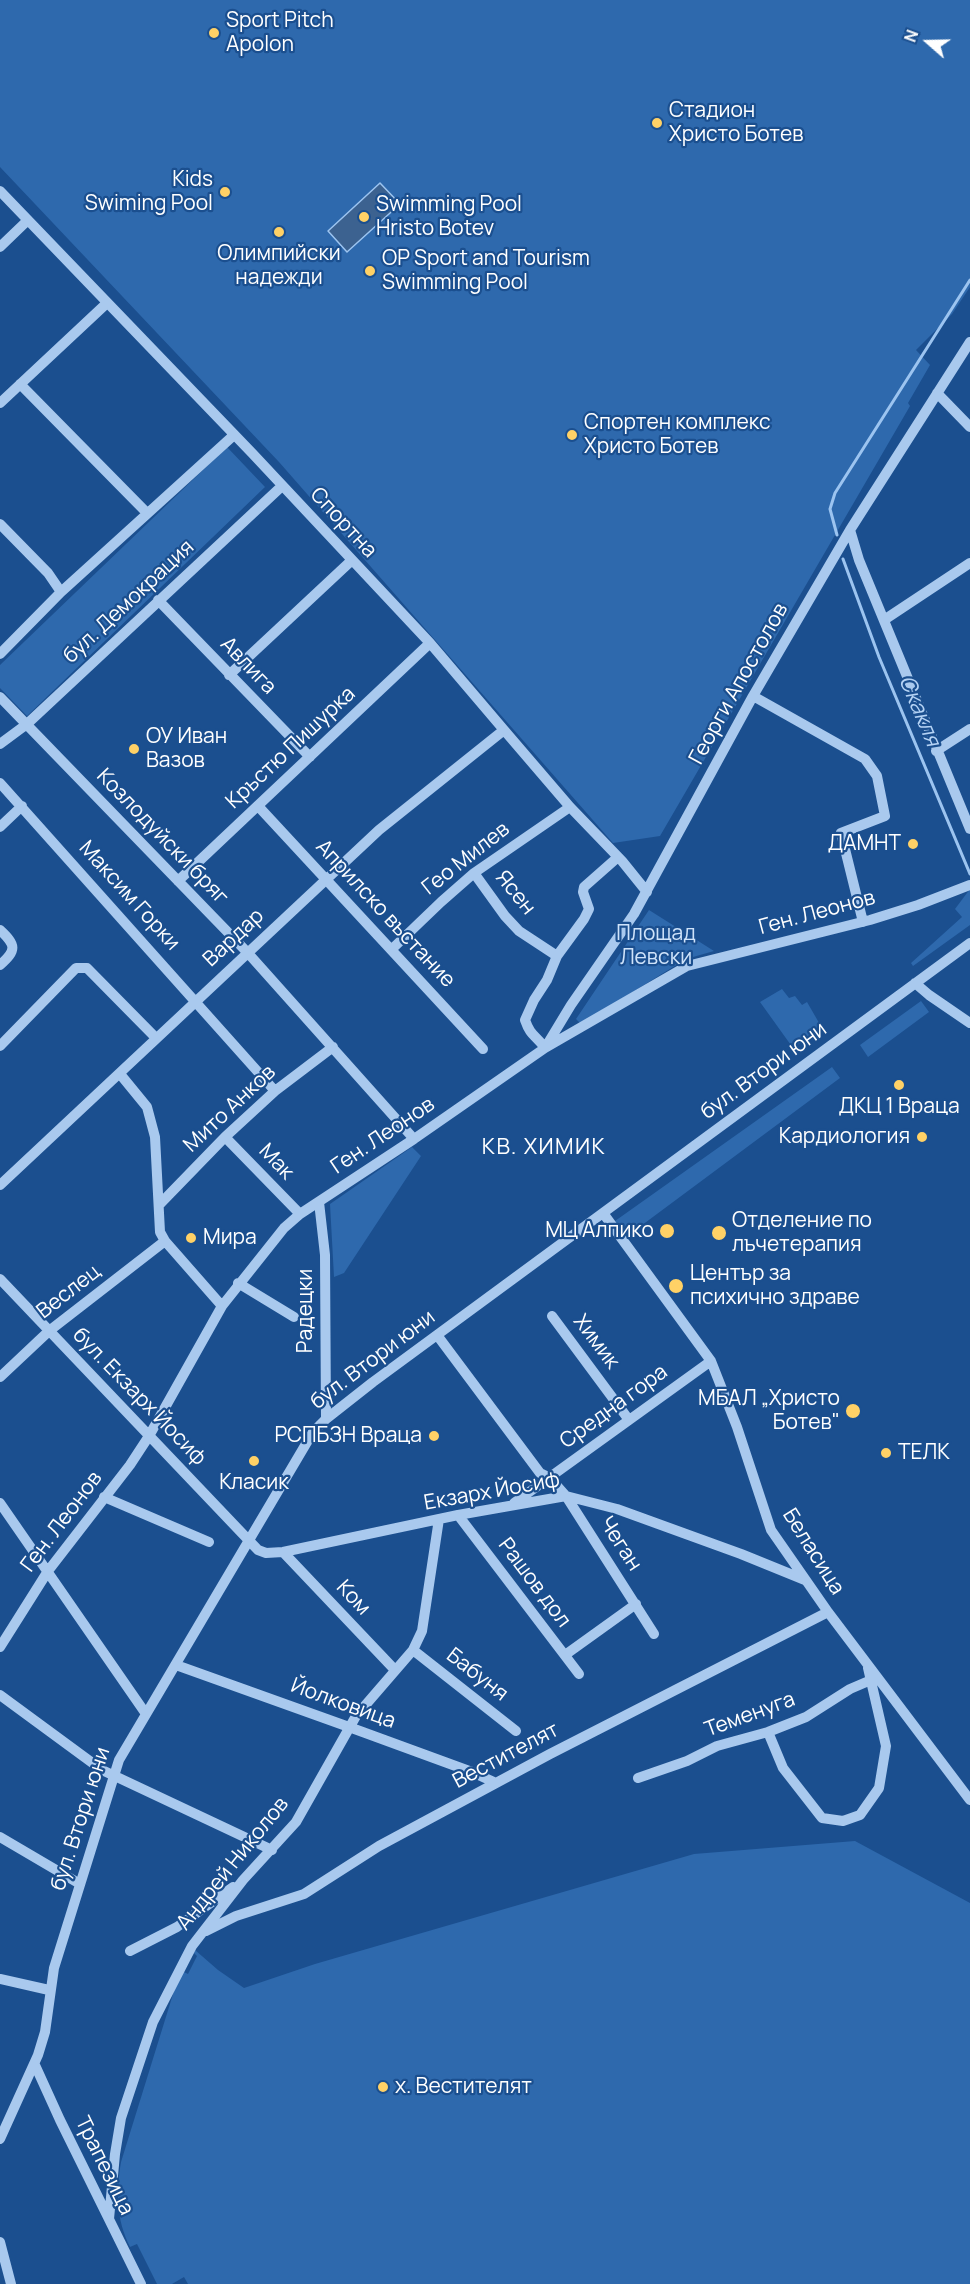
<!DOCTYPE html>
<html>
<head>
<meta charset="utf-8">
<style>
  body { margin:0 }
  #map { position:relative; width:970px; height:2284px; overflow:hidden; background:#1b4f8f; font-family:Manrope,sans-serif }
  canvas { display:block }
  .north { position:absolute; left:898px; top:12px; width:60px; height:60px; -webkit-text-stroke:4px #1b4f8f; paint-order:stroke; rotate:290deg; font-size:16px; font-weight:700; line-height:24px; text-align:center; color:#fff }
  .north::after { content:''; display:block; margin:auto; width:21px; height:27px; background:#fff; clip-path:polygon(50% 0,100% 100%,50% 72%,0 100%) }
</style>
</head>
<body>
<div id="map">
<canvas width="970" height="2284"></canvas>
<div class="north">N</div>
</div>
<script>
const context = document.querySelector('canvas').getContext('2d');
context.lineJoin = 'round';
function fillPath(path, color) {
  context.fillStyle = color;
  context.fill(path, 'evenodd');
}
function trace(path, color, width, dash) {
  context.strokeStyle = color;
  context.lineWidth = width;
  context.lineCap = dash ? 'butt' : 'round';
  context.setLineDash(dash || []);
  context.stroke(path);
}
function write(font, color, halo, rows, align = 'center') {
  context.font = font + ' Manrope,sans-serif';
  context.lineWidth = 4.5;
  context.setLineDash([]);
  context.textBaseline = 'middle';
  context.strokeStyle = halo;
  context.fillStyle = color;
  for (const [text, x, y, turn = 0] of rows) {
    context.save();
    context.translate(x, y);
    context.rotate((+turn || 0) * Math.PI / 180);
    context.textAlign = isNaN(turn) ? turn : align;
    if (halo) context.strokeText(text, 0, 0);
    context.fillText(text, 0, 0);
    context.restore();
  }
}
const green = new Path2D(`
  M0,0H970V287L952,314L916,350L930,365L908,403L910,406L660,836L613,843L279,462L0,167Z
  M227,447L265,487L27,716L0,688V665Z
  M970,889V925L913,966L911,963L962,917L955,909Z
  M649,910L714,951L686,959L581,1024L576,1019Z
  M782,989L789,998L795,996L802,1005L807,1002L822,1028L793,1048L760,1002Z
  M921,1001L929,1012L868,1057L860,1045Z
  M832,1067L840,1078L626,1237L615,1221Z
  M412,1147L421,1156L344,1273L334,1277L330,1204Z
  M855,1841L970,1903V2284H188L184,2277L172,2284H157L137,2244L130,2247C116,2219 116,2192 121,2162L178,1978L182,1971L188,1974L197,1956L194,1953L195,1950L218,1970L244,1988L315,1964L694,1854Z`);
const water = new Path2D(`
  M380,183L400,204L347,252L328,231Z`);
const stream = new Path2D(`
  M837,535L830,509L835,493L970,280
  M843,559L879,657L970,874`);
const minor = new Path2D(`
  M0,191L252,453L430,643L504,730L570,807L622,861L647,892
  M0,247L28,220
  M20,384L147,513
  M937,393L970,427
  M0,403L107,303
  M0,524L48,573L61,592
  M850,530L859,560L970,829
  M158,600L310,757
  M884,620L970,563
  M0,654L61,592L234,435
  M229,675L351,561
  M753,696L865,759L877,776L885,816L841,833L863,922
  M0,697L247,952L414,1139
  M0,744L27,724L282,486
  M936,751L970,729
  M0,783L275,1091
  M258,806L483,1049
  M0,827L22,806
  M618,857L584,887L583,892L589,909L584,919L557,956L547,980L534,1000L525,1020C531,1037 535,1034 545,1048L571,1005L634,914L753,696L850,530L970,342
  M474,873L505,916L519,931L557,956
  M178,881L430,643
  M0,930C16,945 17,950 0,965
  M392,949L441,902L474,873L570,807
  M915,983L929,995L970,1023
  M0,1046L76,968H87L156,1038
  M120,1074L147,1107L155,1137L160,1232L165,1241L222,1306
  M225,1137L300,1214
  M0,1185L379,830L504,730
  M319,1202L325,1255L326,1419
  M159,1205L225,1137L275,1091L333,1047
  M603,1213L711,1361L737,1427L771,1530L828,1612L970,1800
  M0,1279L258,1550L266,1553L283,1552L458,1515L566,1496L617,1509L741,1554L805,1580
  M238,1283L294,1317
  M552,1316L629,1420
  M437,1335L540,1473L550,1478L566,1496L654,1634
  M0,1377L49,1331L165,1241
  M104,1497L209,1542
  M0,1503L146,1714
  M514,1503L711,1361
  M458,1515L579,1674
  M283,1552L395,1670
  M0,1647L48,1571L130,1465L149,1436L222,1306L284,1228L300,1214L414,1139L545,1048L687,966L870,920L918,905L970,885
  M413,1650L516,1731
  M565,1655L636,1604
  M176,1665L349,1727L472,1772L496,1783
  M0,1695L102,1770L272,1850
  M768,1732L783,1768L822,1818L843,1821L860,1815L879,1788L886,1746L868,1668
  M638,1778L687,1761L717,1746L768,1732L806,1717L850,1689L871,1680
  M0,1837L80,1884
  M206,1931L236,1916L304,1894L379,1846L550,1754L828,1612
  M130,1951L177,1927L233,1887
  M0,1979L49,1990
  M35,2065L60,2120L141,2284
  M0,2139L38,2055L45,2032L54,1968L119,1760L313,1432L326,1419L373,1382L970,943
  M109,2219L115,2154L121,2118L153,2022L192,1946L243,1880L296,1822L356,1716L413,1650L422,1631L439,1519
  M0,2242L11,2284`);
const markers = [
  [214,33,6,"#ffd166"],
  [657,123,6,"#ffd166"],
  [225,192,6,"#ffd166"],
  [364,217,6,"#ffd166"],
  [279,232,6,"#ffd166"],
  [370,271,6,"#ffd166"],
  [572,435,6,"#ffd166"],
  [134,749,6,"#ffd166"],
  [913,844,6,"#ffd166"],
  [899,1085,6,"#ffd166"],
  [922,1137,6,"#ffd166"],
  [667,1231,8,"#ffd166"],
  [719,1233,8,"#ffd166"],
  [191,1238,6,"#ffd166"],
  [676,1286,8,"#ffd166"],
  [853,1411,8,"#ffd166"],
  [434,1436,6,"#ffd166"],
  [886,1453,6,"#ffd166"],
  [254,1461,6,"#ffd166"],
  [383,2087,6,"#ffd166"]
];
const poiNames = [
  ["Sport Pitch",226,21],
  ["Apolon",226,45],
  ["Стадион",669,111],
  ["Христо Ботев",669,135],
  ["Kids",213,180,"right"],
  ["Swiming Pool",213,204,"right"],
  ["Swimming Pool",376,205],
  ["Hristo Botev",376,229],
  ["Олимпийски",279,254,"center"],
  ["надежди",279,278,"center"],
  ["OP Sport and Tourism",382,259],
  ["Swimming Pool",382,283],
  ["Спортен комплекс",584,423],
  ["Христо Ботев",584,447],
  ["ОУ Иван",146,737],
  ["Вазов",146,761],
  ["ДАМНТ",901,844,"right"],
  ["ДКЦ 1 Враца",899,1107,"center"],
  ["Кардиология",910,1137,"right"],
  ["Отделение по",732,1221],
  ["лъчетерапия",732,1245],
  ["МЦ Алпико",654,1231,"right"],
  ["Мира",203,1238],
  ["Център за",690,1274],
  ["психично здраве",690,1298],
  ["МБАЛ „Христо",840,1399,"right"],
  ["Ботев\"",840,1423,"right"],
  ["РСПБЗН Враца",422,1436,"right"],
  ["ТЕЛК",898,1453],
  ["Класик",254,1483,"center"],
  ["х. Вестителят",395,2087]
];
const streetNames = [
  ["Спортна",343,523,47],
  ["бул. Демокрация",129,602,-43],
  ["Авлига",248,666,46],
  ["Георги Апостолов",739,684,-61],
  ["Кръстю Пишурка",291,748,-43],
  ["Козлодуйски бряг",162,837,46],
  ["Гео Милев",466,859,-38],
  ["Ясен",515,893,51],
  ["Максим Горки",129,896,48],
  ["Ген. Леонов",817,913,-15],
  ["Априлско въстание",385,914,47],
  ["Вардар",234,938,-43],
  ["бул. Втори юни",764,1071,-36],
  ["Мито Анков",230,1109,-43],
  ["Ген. Леонов",383,1136,-34],
  ["Мак",276,1162,46],
  ["Веслец",69,1292,-38],
  ["Радецки",306,1311,-90],
  ["Химик",596,1342,53],
  ["бул. Втори юни",373,1360,-37],
  ["бул. Екзарх Йосиф",139,1397,46],
  ["Средна гора",614,1407,-36],
  ["Екзарх Йосиф",492,1492,-10],
  ["Ген. Леонов",62,1522,-53],
  ["Чеган",620,1544,57],
  ["Беласица",813,1552,58],
  ["Рашов дол",534,1583,53],
  ["Ком",353,1598,47],
  ["Бабуня",477,1675,38],
  ["Йолковица",343,1704,20],
  ["Теменуга",750,1715,-20],
  ["Вестителят",506,1756,-28],
  ["бул. Втори юни",81,1819,-72],
  ["Андрей Николов",233,1864,-51],
  ["Трапезица",104,2166,64]
];
const parkNames = [
  ["Площад",656,934],
  ["Левски",656,958]
];
const waterNames = [
  ["Скакля",919,711,67]
];
const neighbourhoodNames = [
  ["КВ. ХИМИК",544,1148]
];
fillPath(green, '#2e69ad');
fillPath(water, '#3c6290');
trace(water, '#9cc4f0', 1.5);
trace(stream, '#9cc4f0', 3);
trace(minor, '#a9c9ee', 10);
for (const [x, y, r, color] of markers) {
  const dot = new Path2D();
  dot.arc(x, y, r, 0, 2 * Math.PI);
  context.fillStyle = color;
  context.fill(dot);
  trace(dot, '#1b4f8f', 2);
}
write('21px', '#fff', '#1b4f8f', poiNames, 'left');
write('21px', '#fff', '#1b4f8f', streetNames);
write('21px', '#cfe3fa', '#1b4f8f', parkNames);
write('italic 22px', '#b5d3f5', '#1b4f8f', waterNames);
context.letterSpacing = '1.5px';
write('22px', '#fff', '#1b4f8f', neighbourhoodNames);
context.letterSpacing = '0px';
</script>
</body>
</html>
